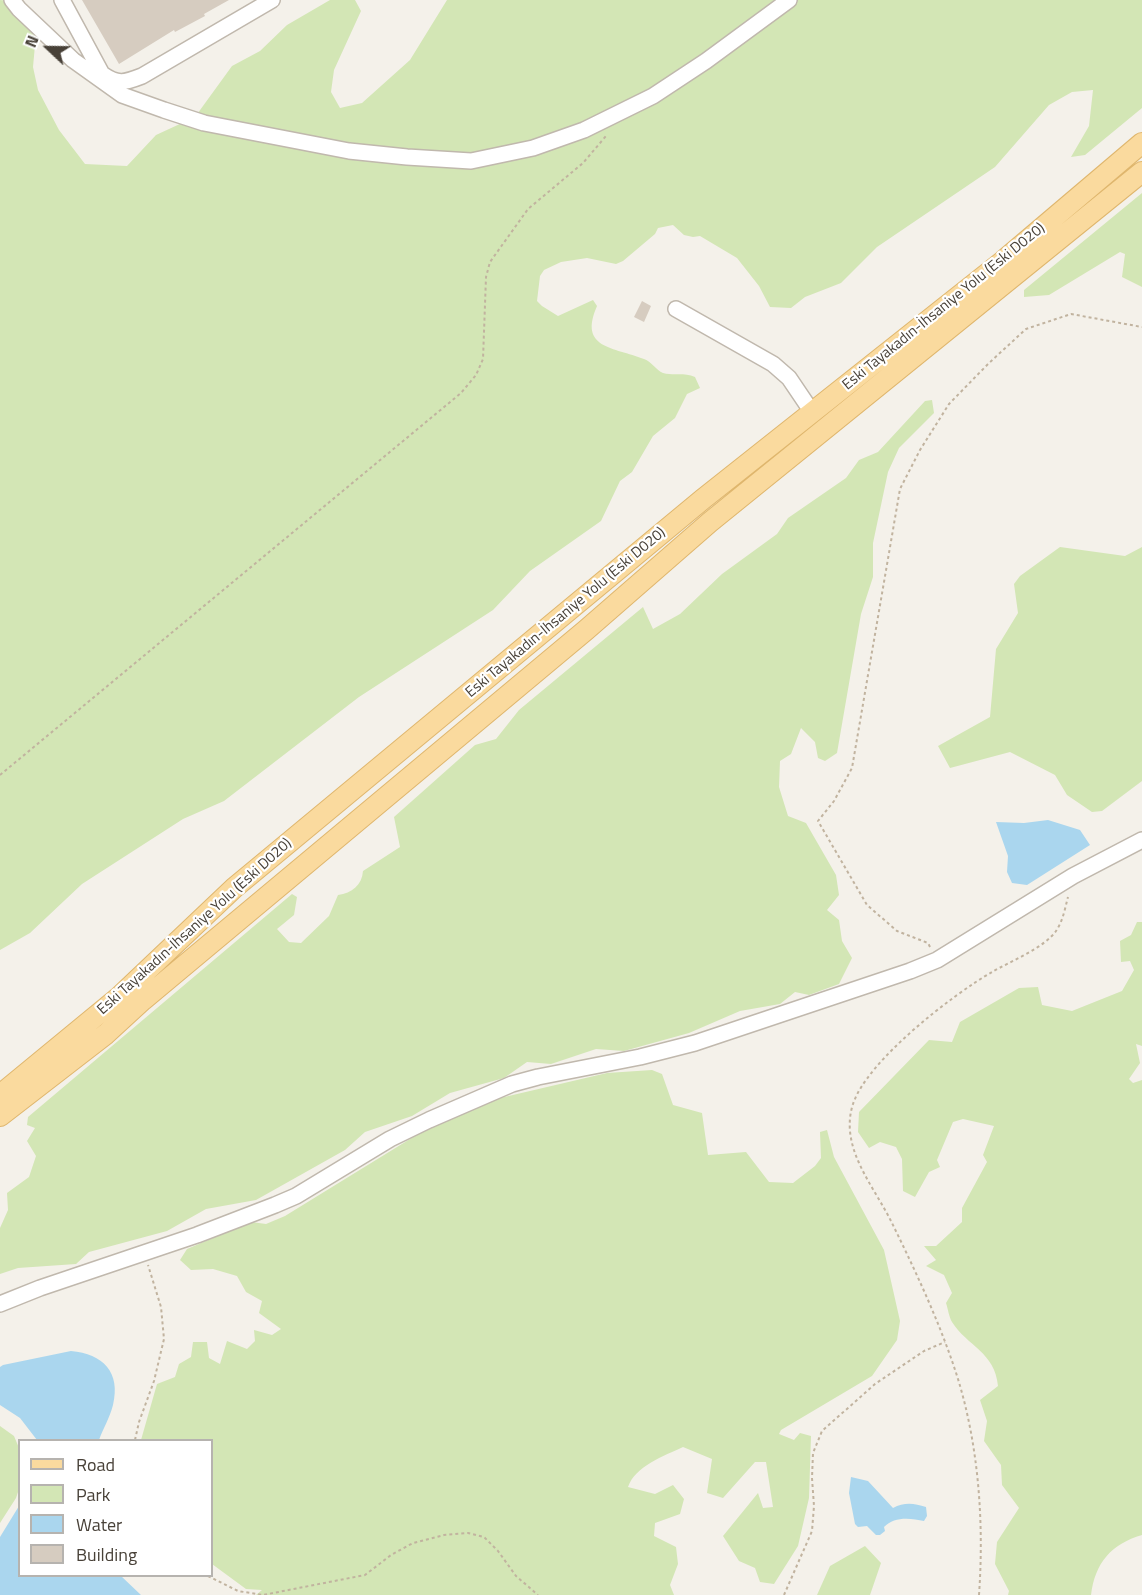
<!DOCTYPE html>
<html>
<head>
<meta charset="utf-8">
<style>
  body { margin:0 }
  #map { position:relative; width:1142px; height:1595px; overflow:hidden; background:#f4f1ea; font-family:"Titillium Web",sans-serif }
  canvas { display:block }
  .legend { position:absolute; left:18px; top:1439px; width:195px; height:138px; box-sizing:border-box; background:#fff; border:2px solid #b6b3af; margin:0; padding:8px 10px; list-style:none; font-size:18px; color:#484138 }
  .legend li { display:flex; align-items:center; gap:12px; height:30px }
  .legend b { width:30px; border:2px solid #b6b3af }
  .north { position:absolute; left:18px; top:18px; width:60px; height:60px; -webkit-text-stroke:4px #fff; paint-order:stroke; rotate:292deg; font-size:16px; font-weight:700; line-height:24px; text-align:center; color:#484138 }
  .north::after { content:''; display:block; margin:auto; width:21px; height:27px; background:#484138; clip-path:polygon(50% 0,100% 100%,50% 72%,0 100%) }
</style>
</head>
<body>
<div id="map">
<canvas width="1142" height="1595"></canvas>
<ul class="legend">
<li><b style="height:8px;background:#fada9e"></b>Road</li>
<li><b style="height:16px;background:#d3e6b5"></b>Park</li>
<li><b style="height:16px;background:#aad6ee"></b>Water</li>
<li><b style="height:16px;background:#d6ccc0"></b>Building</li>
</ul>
<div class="north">N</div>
</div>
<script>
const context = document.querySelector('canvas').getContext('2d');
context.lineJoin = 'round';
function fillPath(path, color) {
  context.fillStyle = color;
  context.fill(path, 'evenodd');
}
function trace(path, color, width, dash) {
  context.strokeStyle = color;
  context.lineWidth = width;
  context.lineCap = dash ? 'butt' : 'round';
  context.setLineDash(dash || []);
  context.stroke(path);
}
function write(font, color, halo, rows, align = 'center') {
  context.font = font + ' "Titillium Web",sans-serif';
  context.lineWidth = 4.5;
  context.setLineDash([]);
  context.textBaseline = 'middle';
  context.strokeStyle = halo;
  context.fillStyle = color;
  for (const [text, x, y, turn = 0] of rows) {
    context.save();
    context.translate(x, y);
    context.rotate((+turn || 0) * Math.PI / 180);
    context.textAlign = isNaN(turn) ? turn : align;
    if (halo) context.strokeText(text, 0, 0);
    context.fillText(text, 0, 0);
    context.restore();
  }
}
const green = new Path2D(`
  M0,0L24,2L37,23L33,67L38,90L59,130L85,164L127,166L156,135L195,117L232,66L260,51L287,25L330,0H355L361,11L334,70L331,92L340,108L362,103L410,60L447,0H1142V108L1085,155L1071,157L1089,126L1093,90L1072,92L1049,105L995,167L877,247L841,283L805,297L791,308L770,307L759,286L737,258L700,236L693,237L684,235L673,225L658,228L655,234L623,261L616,264L587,258L561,262L544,270L540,276L537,301L542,306L558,316L593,300L597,306C578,349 614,347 644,359C652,362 656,370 663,373C674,376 684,372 695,377L700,388L687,394L675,418L653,436L632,472L620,481L601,521L530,571L493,610L359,697L224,801L183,819L82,884L30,933L0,950Z
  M1142,193V287L1122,277L1125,254L1120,252L1049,295L1024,297V290Z
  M932,400L934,413L899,448L888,472L873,543V577L861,614L837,753L825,761L818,758L815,742L801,728L791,754L780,761L779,787L788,816L806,823L836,875L839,895L827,910L839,920L842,941L852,958L839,984L809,995L795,992L780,1004L740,1011L689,1033L624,1051L596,1049L551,1064L527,1062L504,1078L450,1093L412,1116L365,1132L345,1150L256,1200L206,1209L167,1231L89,1252L76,1264L18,1268L0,1274V1228L8,1210L7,1193L29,1177L36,1156L27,1141L35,1128L27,1125L28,1117L292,894L297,897L294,915L277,929L289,942L301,943L329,916L338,895C352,893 362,885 363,871L400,847L394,817L475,745L496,739L519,710L643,607L653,629L680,614L722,574L777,534L788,518L846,478L859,460L878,452L925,401Z
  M1060,547L1125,556L1142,547V781L1102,811L1092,812L1067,795L1055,775L1010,752L950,768L938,746L990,717L996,649L1018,613L1014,584L1020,576Z
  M1137,922H1142V1046L1136,1044L1140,1063L1129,1079L1133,1083L1142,1080V1535C1111,1544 1095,1563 1091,1595H1008L1009,1591L995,1564L997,1542L1019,1508L1002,1485L1001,1465L984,1441L987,1421L980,1400L998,1386C995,1352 967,1346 952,1322C949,1317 948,1309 946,1303L952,1293L944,1275L926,1266L936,1260L924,1246H936L962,1222V1208L987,1162L983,1155L994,1126L963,1119L953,1122L937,1160L940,1167L929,1172L915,1197L903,1191L902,1159L896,1147L880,1142L869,1148L858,1132L859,1112L929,1040L952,1042L960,1022L1019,988L1038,987L1042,1005L1072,1011L1122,991L1134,970L1130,961L1121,962L1120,941L1131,935Z
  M652,1070L662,1074L673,1105L702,1113L708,1155L746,1152L769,1182L793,1183L815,1166L821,1158L820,1132L827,1130L834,1157L884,1250L900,1321L897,1340L872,1376L781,1430L779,1434L794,1440L800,1433L811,1436L809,1498L798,1546L774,1584L760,1582L755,1568L739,1561L723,1536L758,1493L763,1508L773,1507L766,1462H755L723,1498L707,1493L712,1459L683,1447C664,1456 635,1466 628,1487L655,1494L673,1485L684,1499L680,1514L655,1523L654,1536L676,1547L678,1564L670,1585L674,1595H256L262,1590L246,1589L212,1564V1440H141L157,1384L175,1377L179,1364L191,1357L193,1342H207L209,1358L220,1364L227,1341L247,1349L255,1341L254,1330L272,1335L281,1329L259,1313L262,1301L246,1292L237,1276L213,1269L191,1270L180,1260L187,1249L251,1222L266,1224L285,1216L423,1131L500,1098L607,1073Z
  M0,1426L14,1436L19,1448L20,1486L16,1498L0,1523Z
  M865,1546L881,1563L870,1595H817L830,1566Z`);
const water = new Path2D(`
  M1048,820L1080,830L1090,845L1027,885L1012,883L1007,872L1008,856L996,822L1024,823Z
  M71,1351C103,1354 121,1372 113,1405C110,1417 103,1429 99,1440H37L20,1418L0,1405V1367L3,1365Z
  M851,1477L868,1481L893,1508C904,1502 914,1503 926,1507L927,1516L924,1521C911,1518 894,1516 884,1527L885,1531L880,1535H876L867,1526L858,1527L855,1524L849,1493Z
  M19,1506L20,1576H121L141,1595H0V1537Z`);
const building = new Path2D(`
  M82,0H229L204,14L205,16L175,32L174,30L119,64Z
  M642,301L651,306L644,322L634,317Z`);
const path = new Path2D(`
  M0,775L461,393L476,375L483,359L486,277L490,262L528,209L583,163L606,136
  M930,947L928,943L897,931L867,905L818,821L834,801L852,768L900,489L920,450L949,404L989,363L1026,329L1071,314L1142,327
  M135,1440L139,1422L154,1381L164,1339L161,1307L148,1265
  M208,1576L238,1591L263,1595L365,1575L391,1555L413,1543L444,1535L468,1533L484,1537L498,1551L516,1576L538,1595
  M784,1595L812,1531L814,1506L812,1478L813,1453L822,1431L875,1384L924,1351L945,1342
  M979,1595C984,1524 979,1448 958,1379C941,1325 916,1272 891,1221C873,1185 839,1147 853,1104C867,1061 952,995 992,972C1011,961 1044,948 1056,931C1063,921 1065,908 1068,897`);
const minor = new Path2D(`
  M12,0L19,9L73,60L122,95L164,110L204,123L349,151L407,157L471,161L533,148L584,130L653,96L706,61L789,0
  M62,0L102,74C118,85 124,83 142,76L272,0
  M676,309L773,364L789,378L812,412
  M0,1304L40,1288L197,1235L275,1205L296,1196L390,1139L429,1120L512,1084L538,1077L640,1057L695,1043L910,971L937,960L1073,876L1142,840`);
const major = new Path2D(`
  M0,1095L119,997L234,888L703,499L1003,261L1142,143
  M0,1116L106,1034L143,1000L586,630L710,522L1142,172`);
const streetNames = [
  ["Eski Tayakadın-İhsaniye Yolu (Eski D020)",944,307,-39],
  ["Eski Tayakadın-İhsaniye Yolu (Eski D020)",566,613,-40],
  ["Eski Tayakadın-İhsaniye Yolu (Eski D020)",195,927,-42]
];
fillPath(green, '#d3e6b5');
fillPath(water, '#aad6ee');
fillPath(building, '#d6ccc0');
trace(minor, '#c0b8ad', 18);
trace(major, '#dfb66d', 22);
trace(path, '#c1b39f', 2, [3, 3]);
trace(minor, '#fff', 15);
trace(major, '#fada9e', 20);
write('15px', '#484138', '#fff', streetNames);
</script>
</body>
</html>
